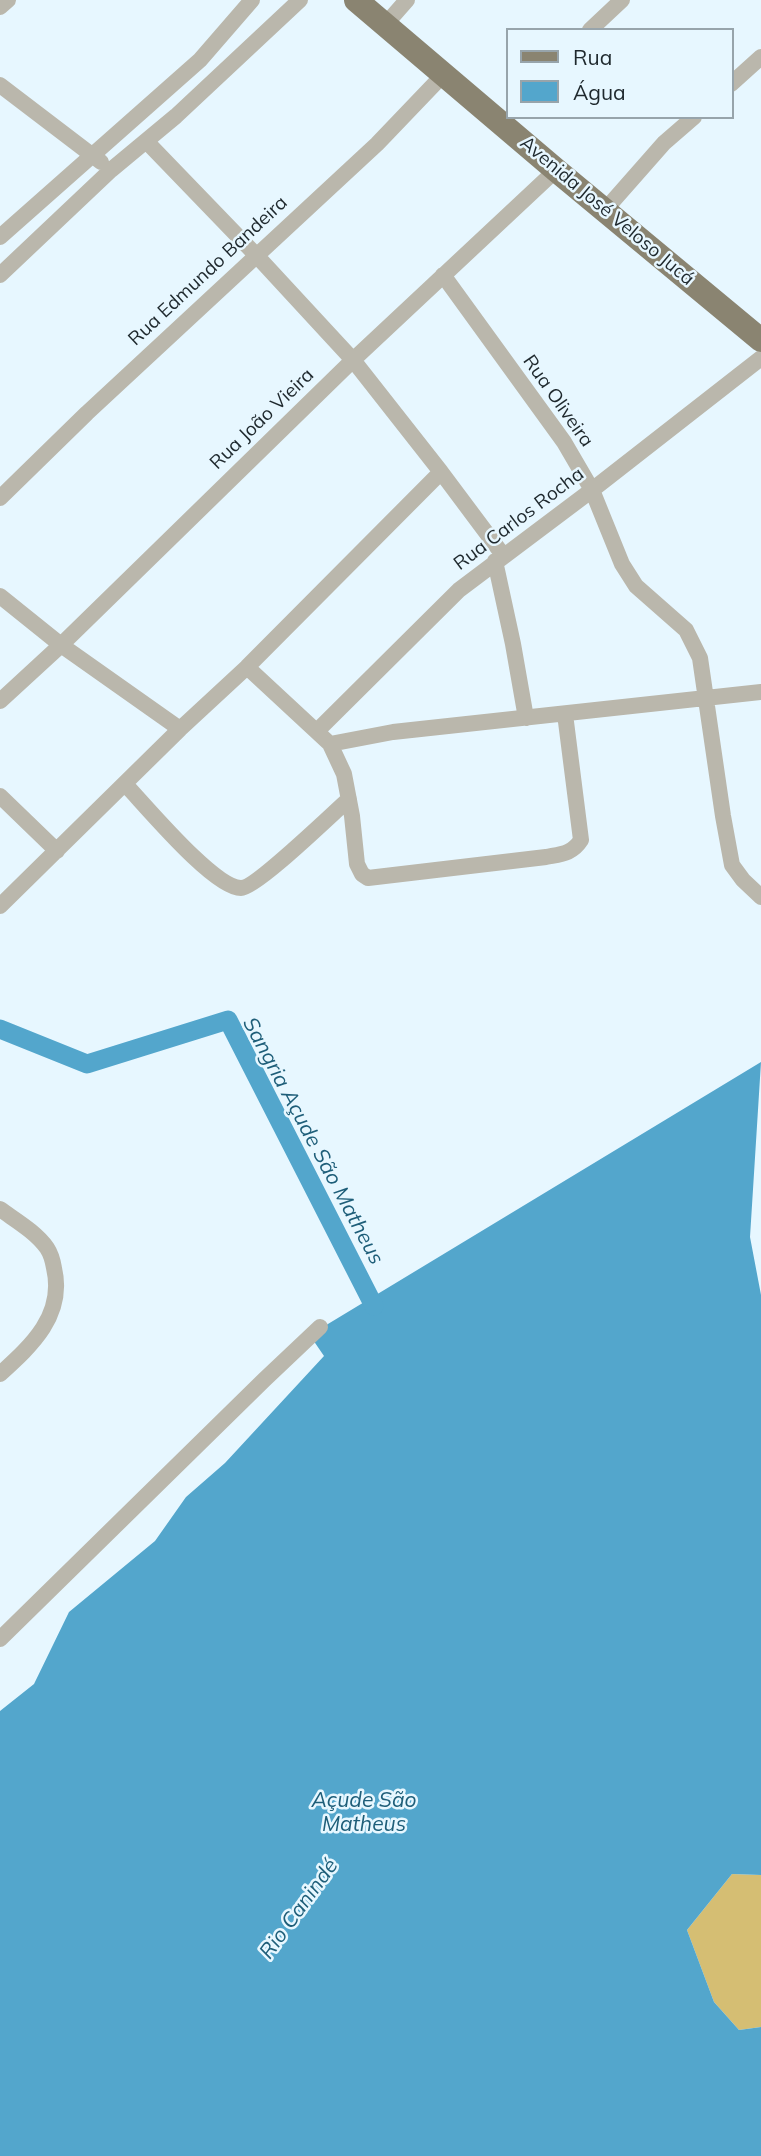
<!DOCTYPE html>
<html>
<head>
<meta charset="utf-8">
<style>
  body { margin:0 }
  #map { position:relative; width:761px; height:2156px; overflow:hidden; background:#e7f7ff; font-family:Mulish,sans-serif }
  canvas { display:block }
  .legend { position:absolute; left:506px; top:28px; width:228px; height:91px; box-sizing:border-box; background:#e7f7ff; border:2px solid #97a4ab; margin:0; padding:9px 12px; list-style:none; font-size:21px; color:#1e282d }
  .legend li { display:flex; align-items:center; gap:14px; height:35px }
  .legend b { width:35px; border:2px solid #97a4ab }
</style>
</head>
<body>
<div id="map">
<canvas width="761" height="2156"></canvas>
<ul class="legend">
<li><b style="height:9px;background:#8a8471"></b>Rua</li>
<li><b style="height:19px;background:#53a6cc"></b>Água</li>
</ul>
</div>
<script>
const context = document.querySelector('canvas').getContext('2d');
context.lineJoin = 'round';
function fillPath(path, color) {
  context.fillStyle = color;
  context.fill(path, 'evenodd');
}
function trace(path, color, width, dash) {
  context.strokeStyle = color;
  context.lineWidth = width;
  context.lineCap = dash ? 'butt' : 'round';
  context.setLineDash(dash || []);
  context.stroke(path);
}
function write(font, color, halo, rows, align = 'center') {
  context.font = font + ' Mulish,sans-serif';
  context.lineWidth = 5;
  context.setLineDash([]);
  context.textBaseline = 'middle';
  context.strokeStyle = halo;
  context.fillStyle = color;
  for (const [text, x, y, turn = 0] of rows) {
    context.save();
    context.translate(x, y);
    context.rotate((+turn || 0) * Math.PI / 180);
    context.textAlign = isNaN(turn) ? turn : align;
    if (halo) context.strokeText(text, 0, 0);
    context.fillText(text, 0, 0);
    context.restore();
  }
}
const forest = new Path2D(`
  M732,1874L761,1875V2027L739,2030L714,2002L687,1930Z`);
const water = new Path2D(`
  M761,1062L750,1237L761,1295V1875L732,1874L687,1930L714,2002L739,2030L761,2027V2156H0V1711L34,1684L69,1612L155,1541L186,1497L225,1463L324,1356L311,1337L323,1327Z`);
const canal = new Path2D(`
  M0,1029L87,1064L228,1020L374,1306`);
const minor = new Path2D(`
  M0,7L8,0
  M385,25L407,0
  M590,30L622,0
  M731,84L761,57
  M0,85L101,162
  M146,141L256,255L353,360L441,472L503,555
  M605,210L664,143L694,117
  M0,237L200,60L252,0
  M0,275L111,170L176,116L300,0
  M443,275L564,442L592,490L622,564L636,586L686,630L700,658L723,816L732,865L743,880L761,897
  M0,498L87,413L377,144L444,74
  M495,561L513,644L526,718
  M0,596L61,645L180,729
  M247,667L330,744L344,774L352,816L357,864L362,874L368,878L546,857C561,854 572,854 581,840L565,714
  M0,701L61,645L353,360L556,170
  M317,731L459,590L592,490L761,358
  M330,744L393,732L761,692
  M125,784C146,806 214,888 241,888C256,888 333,813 349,799
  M0,796L57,851
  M0,906L180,729L247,667L441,472
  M0,1209C15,1220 36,1232 47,1248C51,1254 53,1262 54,1268C65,1315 32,1345 0,1374
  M0,1639L264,1380L320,1327`);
const primary = new Path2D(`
  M356,0L556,170L761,340`);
const streetNames = [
  ["Avenida José Veloso Jucá",607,211,40],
  ["Rua Edmundo Bandeira",208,271,-43],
  ["Rua Oliveira",558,401,55],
  ["Rua João Vieira",262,419,-44],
  ["Rua Carlos Rocha",519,519,-37]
];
const waterNames = [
  ["Sangria Açude São Matheus",313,1141,62],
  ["Açude São",364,1801],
  ["Matheus",364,1825],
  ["Rio Canindé",299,1909,-54]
];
fillPath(forest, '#d5be73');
fillPath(water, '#53a6cc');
trace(canal, '#53a6cc', 19);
trace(minor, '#bab7ac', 16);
trace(primary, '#8a8471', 24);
write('19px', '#1e282d', '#e7f7ff', streetNames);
write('italic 21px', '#1e5e79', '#e7f7ff', waterNames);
</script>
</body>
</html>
